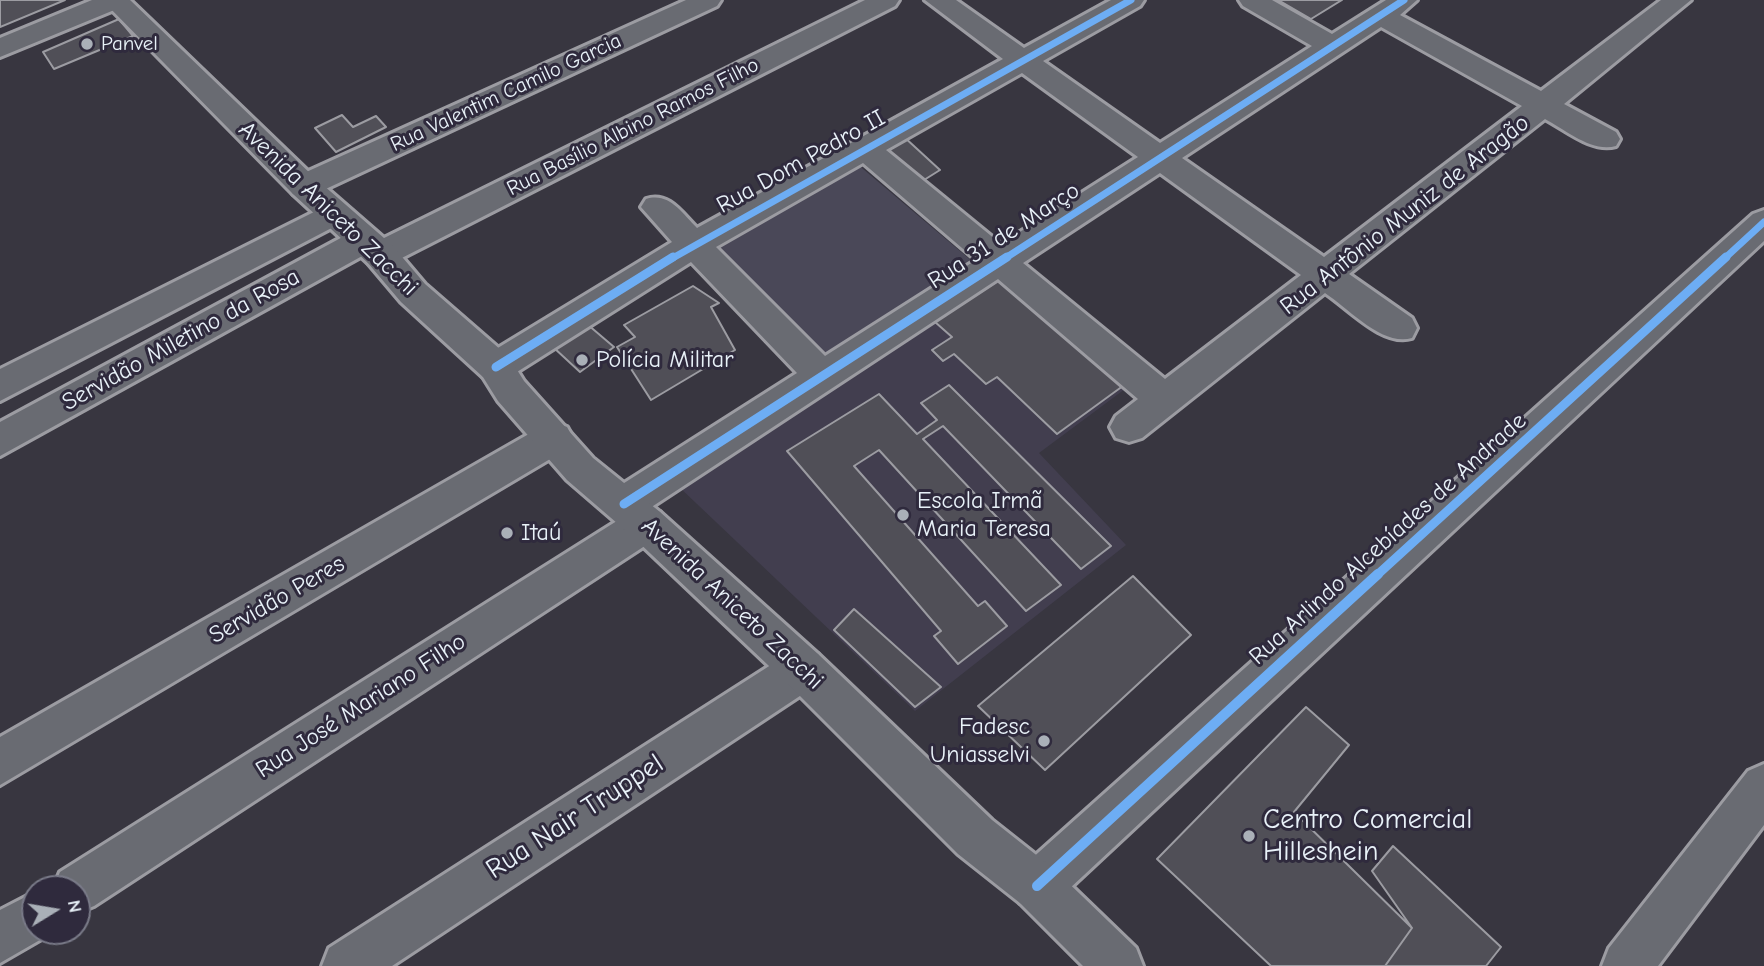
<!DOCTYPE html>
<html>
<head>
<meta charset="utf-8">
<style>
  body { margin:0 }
  #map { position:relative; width:1764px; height:966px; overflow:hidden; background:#383640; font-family:"Comic Neue",sans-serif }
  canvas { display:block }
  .north { position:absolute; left:21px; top:875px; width:70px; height:70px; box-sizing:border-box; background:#2f2a3d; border:2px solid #797a88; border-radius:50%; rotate:79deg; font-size:19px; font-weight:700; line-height:28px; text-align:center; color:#e8f1f8 }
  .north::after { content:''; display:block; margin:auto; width:24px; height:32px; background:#aab0b8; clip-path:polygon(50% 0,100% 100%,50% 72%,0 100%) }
</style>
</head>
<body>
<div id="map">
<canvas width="1764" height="966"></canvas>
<div class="north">N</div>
</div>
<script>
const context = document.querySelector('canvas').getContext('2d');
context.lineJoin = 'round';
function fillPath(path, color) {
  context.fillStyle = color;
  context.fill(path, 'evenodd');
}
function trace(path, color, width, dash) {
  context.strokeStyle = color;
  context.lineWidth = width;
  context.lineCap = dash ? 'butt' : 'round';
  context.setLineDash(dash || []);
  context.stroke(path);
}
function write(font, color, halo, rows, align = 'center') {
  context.font = font + ' "Comic Neue",sans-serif';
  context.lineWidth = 6;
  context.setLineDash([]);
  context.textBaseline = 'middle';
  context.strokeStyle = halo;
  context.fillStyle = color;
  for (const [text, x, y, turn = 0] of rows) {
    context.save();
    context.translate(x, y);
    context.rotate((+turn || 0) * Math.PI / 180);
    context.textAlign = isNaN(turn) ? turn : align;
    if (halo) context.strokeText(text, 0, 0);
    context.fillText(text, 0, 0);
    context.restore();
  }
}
const built = new Path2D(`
  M1004,274L1133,383L1039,453L1126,545L915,711L677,485Z`);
const green = new Path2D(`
  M856,163L973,262L821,359L708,246Z`);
const building = new Path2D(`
  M0,0H65L0,27Z
  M1278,0H1342L1311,19Z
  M119,19L133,36L54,69L43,52Z
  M342,115L353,127L376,116L386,127L336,152L315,128Z
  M903,136L940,170L924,180L883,149Z
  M1004,277L1127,383L1057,434L997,377L986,384L954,354L943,361L932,350L952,337L935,322Z
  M693,286L719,303L711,307L735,350L651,400L617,347L635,337L624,325Z
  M587,324L614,347L580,372L553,347Z
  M949,385L1111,546L1081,569L943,426L923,439L1061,585L1026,611L879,450L854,466L978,606L985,601L1007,626L958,664L934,636L941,631L787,451L879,394L917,434L937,420L921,403Z
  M1133,576L1191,635L1045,770L978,706Z
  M854,609L941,687L915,707L834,630Z
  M1306,707L1349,745L1294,812L1412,928L1385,966H1271L1157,859Z
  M1393,846L1501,947L1486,966H1385L1412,928L1372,871Z`);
const minor = new Path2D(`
  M92,0H128L124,6L0,57V38Z
  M686,0H721L717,6L315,194L304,197L293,194L288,186L293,178Z
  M865,0H899L895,6L392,263L380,266L368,263L364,255L0,456V422L350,233L362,229L374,233L378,241Z
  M925,0H956L1024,48L1111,0H1144L1140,6L1043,61L1160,143L1312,46L1243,6L1239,0H1272L1332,34L1386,0H1417L1400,15L1541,91L1661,0H1691L1564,104L1616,132L1620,139L1616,146C1592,153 1566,130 1545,119L1349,274L1412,318L1417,328L1412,338C1383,347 1349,309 1325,293L1142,438L1129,442L1116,438L1110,427L1116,416L1138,399L998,279L650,508L660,512L666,524L660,536L94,906L77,913V889H53L60,872L620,519L610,516L604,504L610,492L797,373L691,262L509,377L496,381L483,377L478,367L483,357L672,242L641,207L646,199C669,192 681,212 697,228L1003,59ZM1381,27L1522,106L1324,257L1182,158ZM1022,73L1138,157L1001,244L886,150ZM863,163L976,260L825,356L716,247ZM1160,173L1301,275L1165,379L1023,263Z
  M334,202L345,205L350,213L345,221L0,401V369Z
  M1764,210V241L1054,903L1037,910L1020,903L1013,886L1020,869L1753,214Z
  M554,422L567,427L573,438L567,449L0,785V737L541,427Z
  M803,648L818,654L824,669L818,684L392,966H322L329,948L788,654Z
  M1764,764V825L1658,966H1602L1609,948L1748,771Z
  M35,892V931H53L52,933L0,963V910Z`);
const major = new Path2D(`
  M102,0H130L315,178L392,245L425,284L509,357L524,381L593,458L660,512L818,654L992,820L1054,869L1136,948L1143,966H1083L1020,903L958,854L788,684L632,536L567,480L498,401L483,377L401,302L368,263L293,194Z`);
const cyclewayFar2 = new Path2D(`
  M671,259L1131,0
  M1004,259L1404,0
  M1724,259L1764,222`);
const cyclewayFar1 = new Path2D(`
  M496,367L673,257
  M624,504L1007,257
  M1376,576L1726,257`);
const cycleway = new Path2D(`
  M1037,886L1378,574`);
const markers = [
  [87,44,7,"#aab0b8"],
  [582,360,7,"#aab0b8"],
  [903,515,7,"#aab0b8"],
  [507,533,7,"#aab0b8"],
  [1044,741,7,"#aab0b8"],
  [1249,836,7,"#aab0b8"]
];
const farPoinames = [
  ["Panvel",101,44]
];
const farStreetnames = [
  ["Rua Valentim Camilo Garcia",506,93,-25],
  ["Rua Basílio Albino Ramos Filho",633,127,-27]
];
const streetNames = [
  ["Rua Dom Pedro II",801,162,-29],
  ["Avenida Aniceto Zacchi",328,209,44],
  ["Rua Antônio Muniz de Aragão",1405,215,-38],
  ["Rua 31 de Março",1004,236,-33],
  ["Servidão Miletino da Rosa",181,340,-29],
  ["Rua Arlindo Alcebíades de Andrade",1388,539,-42],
  ["Servidão Peres",277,600,-30],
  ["Avenida Aniceto Zacchi",732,604,43],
  ["Rua José Mariano Filho",361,706,-33]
];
const poiNames = [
  ["Polícia Militar",596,360],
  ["Escola Irmã",917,501],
  ["Maria Teresa",917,529],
  ["Itaú",521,533],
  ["Fadesc",1030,727,"right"],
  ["Uniasselvi",1030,755,"right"]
];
const nearStreetnames = [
  ["Rua Nair Truppel",575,817,-33]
];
const nearPoinames = [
  ["Centro Comercial",1263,820],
  ["Hilleshein",1263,852]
];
fillPath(built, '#423e4f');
fillPath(green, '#4a4858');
fillPath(building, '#504f57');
trace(building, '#9c9ca2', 2);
trace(minor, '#9c9ca2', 6);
trace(major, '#9c9ca2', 6);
fillPath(minor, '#696b72');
fillPath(major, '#696b72');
trace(cyclewayFar2, '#6dadf4', 7);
trace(cyclewayFar1, '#6dadf4', 9);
trace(cycleway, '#6dadf4', 10);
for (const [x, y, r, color] of markers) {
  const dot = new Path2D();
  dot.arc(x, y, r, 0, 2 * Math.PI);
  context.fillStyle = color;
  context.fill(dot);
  trace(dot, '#2f2a3d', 2.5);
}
write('21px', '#e8f1f8', '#2f2a3d', farPoinames, 'left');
write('21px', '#e8f1f8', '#2f2a3d', farStreetnames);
write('24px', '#e8f1f8', '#2f2a3d', streetNames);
write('24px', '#e8f1f8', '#2f2a3d', poiNames, 'left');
write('28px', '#e8f1f8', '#2f2a3d', nearStreetnames);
write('28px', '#e8f1f8', '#2f2a3d', nearPoinames, 'left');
</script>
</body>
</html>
